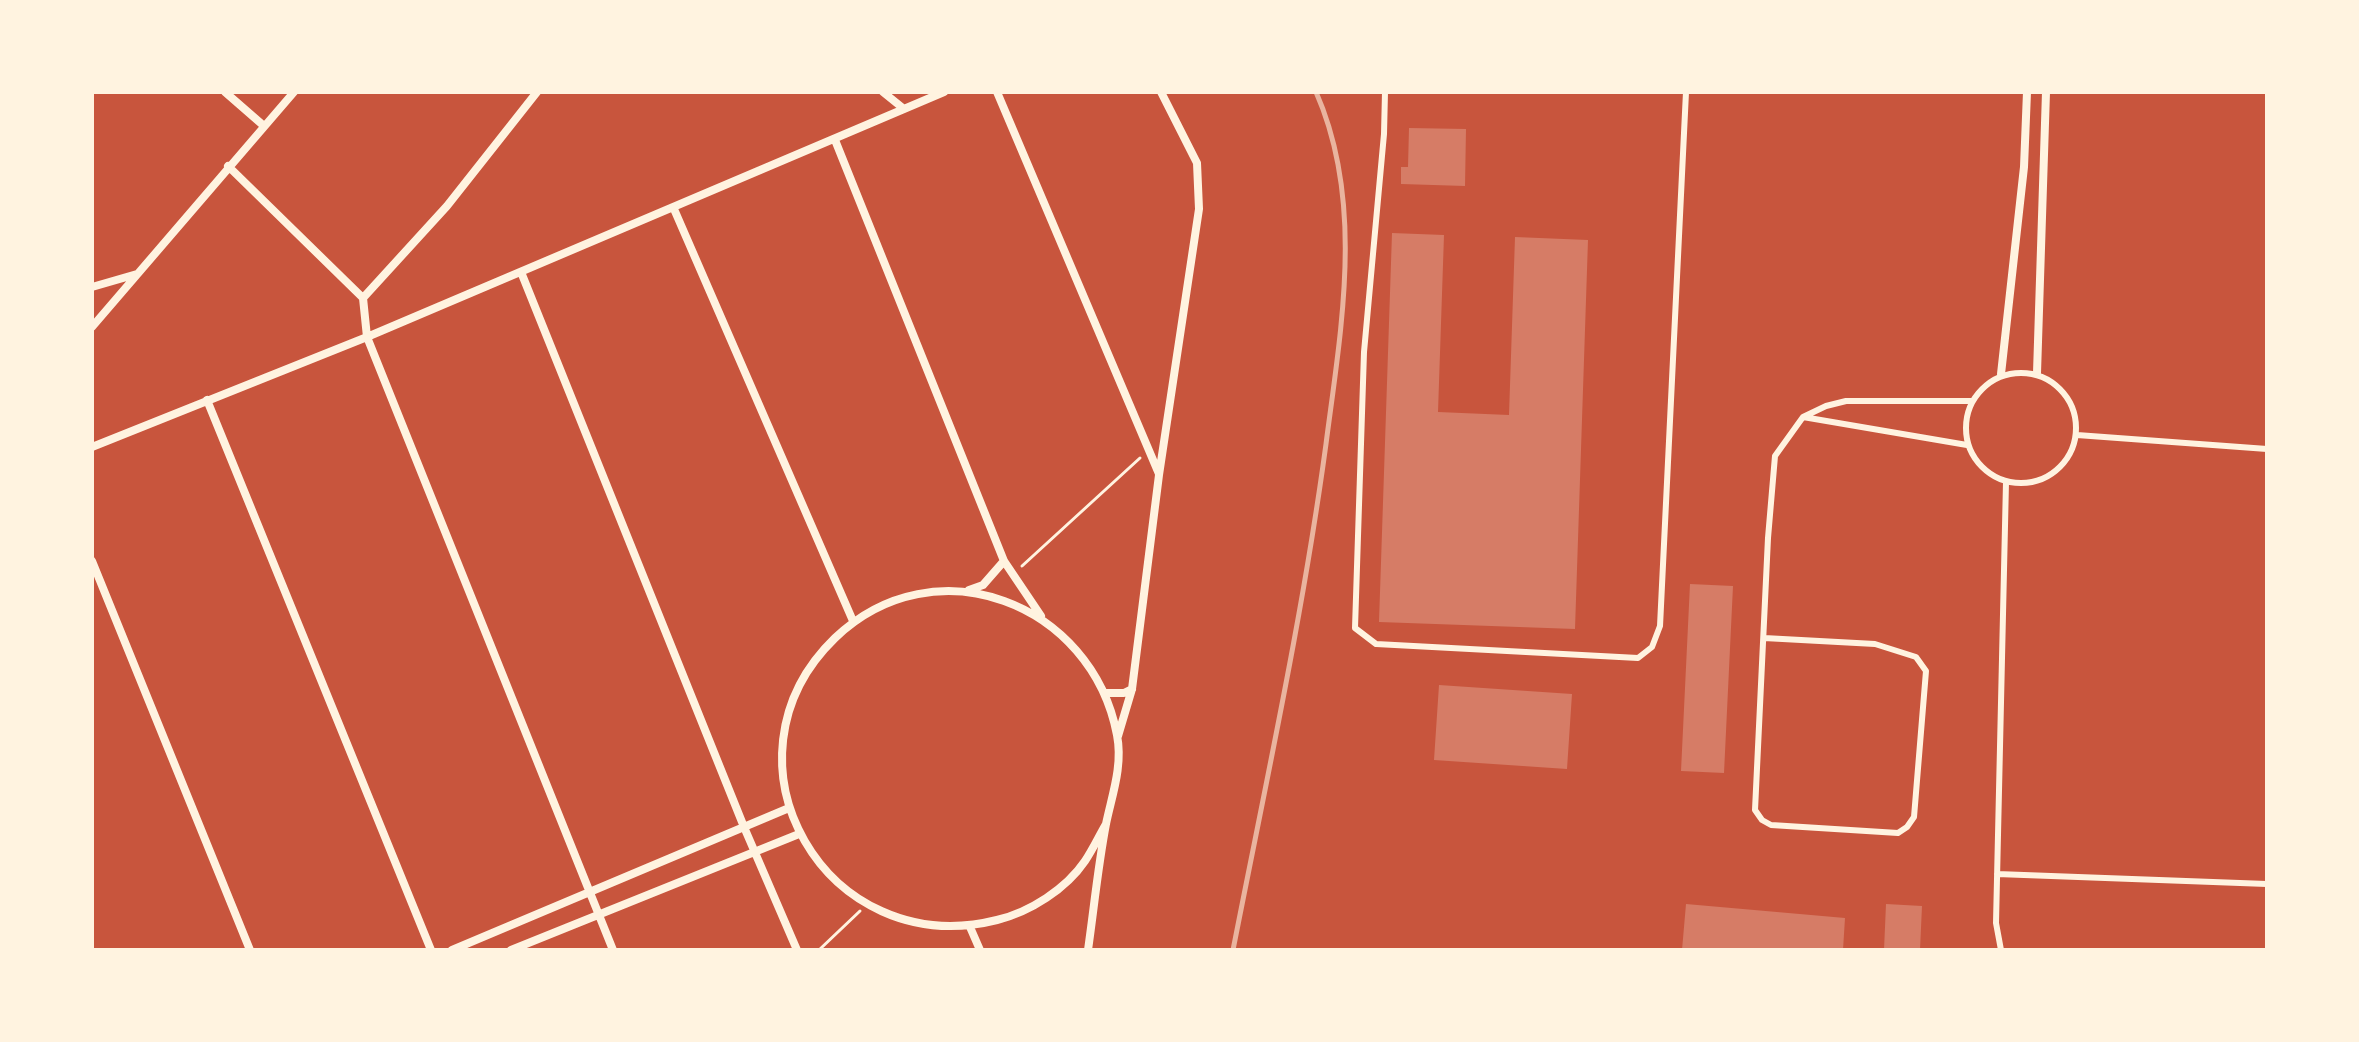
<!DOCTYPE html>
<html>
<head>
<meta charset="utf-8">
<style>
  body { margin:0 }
  #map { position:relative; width:2359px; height:1042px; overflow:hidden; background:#c8553d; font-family:"Golos Text",sans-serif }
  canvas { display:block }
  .frame { position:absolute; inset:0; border:94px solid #fff3e0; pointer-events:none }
</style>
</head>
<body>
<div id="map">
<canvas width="2359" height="1042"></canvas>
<div class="frame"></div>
</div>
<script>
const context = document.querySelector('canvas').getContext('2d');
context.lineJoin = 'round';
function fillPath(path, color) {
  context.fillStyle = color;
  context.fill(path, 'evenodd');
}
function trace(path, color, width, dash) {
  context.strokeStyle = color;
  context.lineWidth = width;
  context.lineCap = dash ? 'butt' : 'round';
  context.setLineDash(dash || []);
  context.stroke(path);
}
const building = new Path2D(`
  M1409,128L1466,129L1465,186L1401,184V167H1408Z
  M1392,233L1444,235L1438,412L1509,415L1515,237L1588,240L1575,629L1379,622Z
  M1690,584L1733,586L1724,773L1681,771Z
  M1439,685L1572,694L1567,769L1434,760Z
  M1686,904L1845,918L1843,950H1682Z
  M1886,904L1922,906L1920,950H1884Z`);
const path = new Path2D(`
  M1022,566L1140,458
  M819,950L860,911`);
const service = new Path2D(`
  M1385,92L1384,134L1364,352L1355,628L1376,644L1638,658L1652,647L1660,626L1686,92
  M1966 428a55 55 0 1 1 110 0a55 55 0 1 1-110 0Z
  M1803,417L1967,445
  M2077,435L2267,449
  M1764,638L1875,644L1916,657L1926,671L1914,817L1907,827L1898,833L1771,825L1762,820L1755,810L1768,538L1775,456L1803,417L1826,406L1846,401H1971
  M1997,874L2267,884
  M2001,950L1996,923L2006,482`);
const minor = new Path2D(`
  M225,92L264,126
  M883,92L904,109
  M997,92L1159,474
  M835,140L1004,561L1041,616
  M228,166L363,298L367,337L613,950
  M674,209L853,621
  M521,272L744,827L797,950
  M92,287L137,274
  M363,298L447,206L537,92
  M92,327L294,92
  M2037,373L2046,92
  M2001,374L2024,167L2027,92
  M207,400L431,950
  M92,447L367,337L944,92
  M92,561L250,950
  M969,590L983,585L1004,561
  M1105,693H1124L1132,689
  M1118,736L1132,689L1159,475L1199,209L1197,163L1161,92
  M970,927L980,950
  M452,950L789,808
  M511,950L799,834
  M1088,950C1094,908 1098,866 1106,824C1112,795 1123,766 1117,735C1092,603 935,542 835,638C709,760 826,963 997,920C1030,912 1066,889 1085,861C1093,849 1099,836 1106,824`);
const rail = new Path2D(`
  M1233,950C1266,782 1303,614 1326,444C1341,328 1365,203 1316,92`);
fillPath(building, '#d67c66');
trace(path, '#fff3e0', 3);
trace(service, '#fff3e0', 6);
trace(minor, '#fff3e0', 8);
trace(rail, '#e9b49f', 5);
</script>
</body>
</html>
